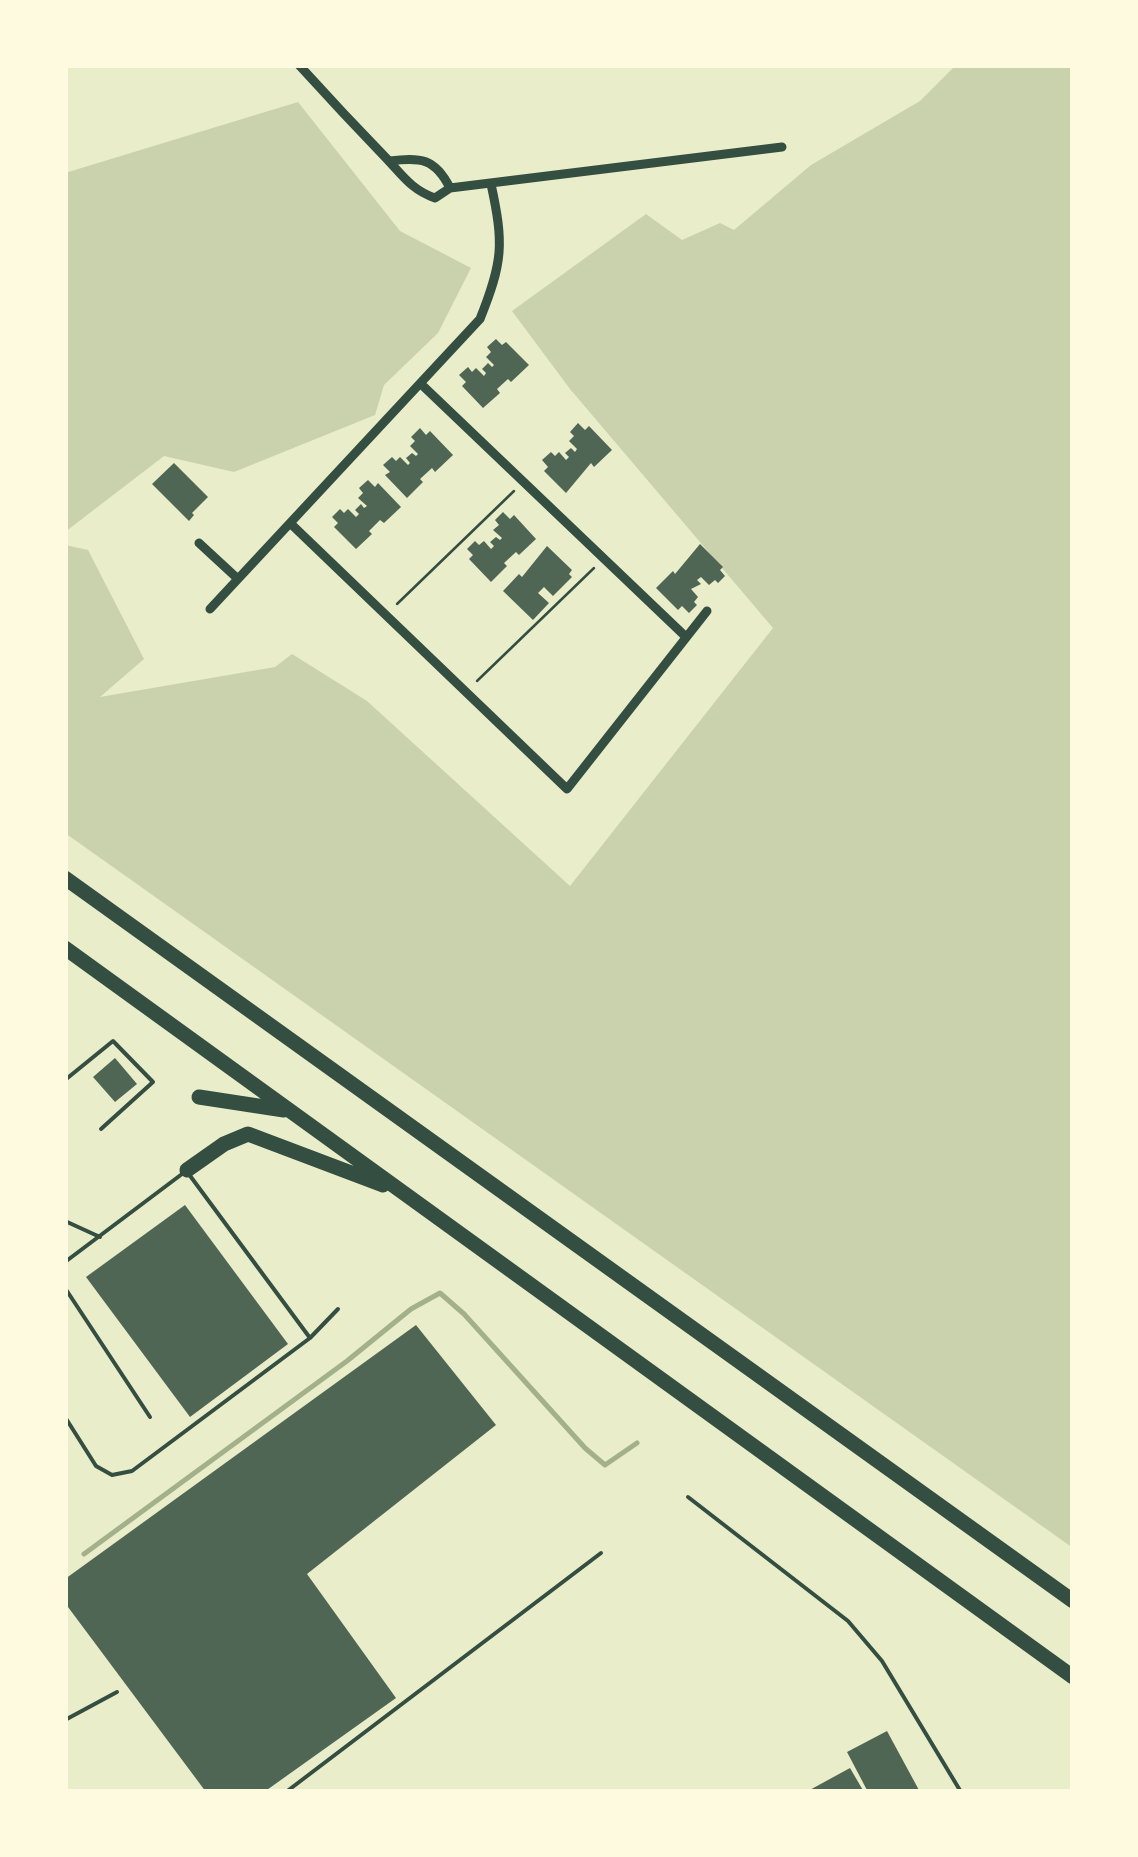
<!DOCTYPE html>
<html>
<head>
<meta charset="utf-8">
<style>
  body { margin:0 }
  #map { position:relative; width:1138px; height:1857px; overflow:hidden; background:#e9edc9; font-family:Cabin,sans-serif }
  canvas { display:block }
  .frame { position:absolute; inset:0; border:68px solid #fefae0; pointer-events:none }
</style>
</head>
<body>
<div id="map">
<canvas width="1138" height="1857"></canvas>
<div class="frame"></div>
</div>
<script>
const context = document.querySelector('canvas').getContext('2d');
context.lineJoin = 'round';
function fillPath(path, color) {
  context.fillStyle = color;
  context.fill(path, 'evenodd');
}
function trace(path, color, width, dash) {
  context.strokeStyle = color;
  context.lineWidth = width;
  context.lineCap = dash ? 'butt' : 'round';
  context.setLineDash(dash || []);
  context.stroke(path);
}
const green = new Path2D(`
  M956,65H1073V1548L65,833V545L88,550L144,659L100,697L275,667L292,654L367,701L570,886L773,628L570,389L512,311L646,214L682,240L720,223L734,230L811,165L920,101Z
  M298,102L400,231L471,268L438,333L384,385L375,415L234,472L164,456L65,532V173Z`);
const stream = new Path2D(`
  M84,1554L347,1361L411,1309L440,1293L464,1314L585,1448L605,1465L637,1443`);
const building = new Path2D(`
  M496,339L502,345L506,342L529,365L511,382L508,379L497,389L500,393L483,408L462,386L466,382L459,375L468,367L472,372L476,368L484,376L486,373L482,369L488,363L492,367L494,365L486,357L491,352L487,347Z
  M578,423L585,430L589,426L612,450L594,467L591,463L566,493L544,471L548,467L542,460L551,452L555,456L559,452L566,460L569,457L565,453L571,448L575,452L577,449L569,441L574,436L570,432Z
  M420,428L426,435L430,431L453,455L435,472L432,468L420,479L423,482L407,498L385,475L390,472L383,465L392,457L396,461L400,457L408,465L410,463L406,458L412,453L416,456L418,454L410,446L415,441L411,437Z
  M174,463L208,497L192,513L194,515L189,521L152,484Z
  M368,480L375,487L378,483L401,507L384,523L380,520L369,531L372,534L356,549L334,527L338,523L332,517L340,509L344,513L348,509L356,517L359,514L355,510L361,504L364,508L367,506L358,498L363,493L359,488Z
  M503,512L510,519L514,515L536,539L519,555L516,552L504,563L507,566L491,582L469,559L473,555L467,549L475,541L479,545L484,541L491,549L494,546L490,542L496,537L500,540L502,538L493,530L499,525L495,520Z
  M700,544L723,567L720,570L725,576L718,583L715,580L709,585L701,577L697,580L701,584L691,589L698,597L694,602L697,605L689,613L682,606L678,610L656,588L673,571L675,574Z
  M547,546L572,570L569,574L572,577L553,596L544,587L538,593L549,603L533,620L503,591L519,574L522,577Z
  M115,1058L137,1084L115,1102L93,1077Z
  M185,1205L288,1344L190,1417L86,1277Z
  M416,1325L496,1425L307,1574L396,1698L264,1792H206L65,1603V1579Z
  M887,1731L920,1792H868L847,1752Z
  M850,1768L864,1792H806Z`);
const path = new Path2D(`
  M397,604L514,491
  M477,681L594,568`);
const service = new Path2D(`
  M65,1080L113,1041L153,1082L101,1129
  M188,1173L310,1338
  M65,1221L100,1237
  M65,1262L182,1174
  M65,1288L150,1417
  M65,1417L96,1466L112,1475L132,1471L310,1338L338,1309
  M688,1497L848,1621L882,1661L961,1792
  M65,1720L117,1692
  M286,1792L601,1553`);
const minor = new Path2D(`
  M299,65C328,97 357,128 387,159C403,176 412,190 435,198L450,188L782,147
  M390,161C420,157 435,158 450,188
  M421,384L685,636
  M290,523L567,789L707,611
  M199,543L238,579
  M210,609L480,319C503,262 504,244 491,184`);
const motorway = new Path2D(`
  M65,878L1073,1601
  M65,948L1073,1677
  M199,1097L284,1110
  M187,1170L224,1144L248,1134L383,1185`);
fillPath(green, '#cad2ad');
trace(stream, '#a3b18a', 5);
fillPath(building, '#4f6655');
trace(path, '#344e41', 2.5);
trace(service, '#344e41', 4);
trace(minor, '#344e41', 9);
trace(motorway, '#344e41', 15);
</script>
</body>
</html>
